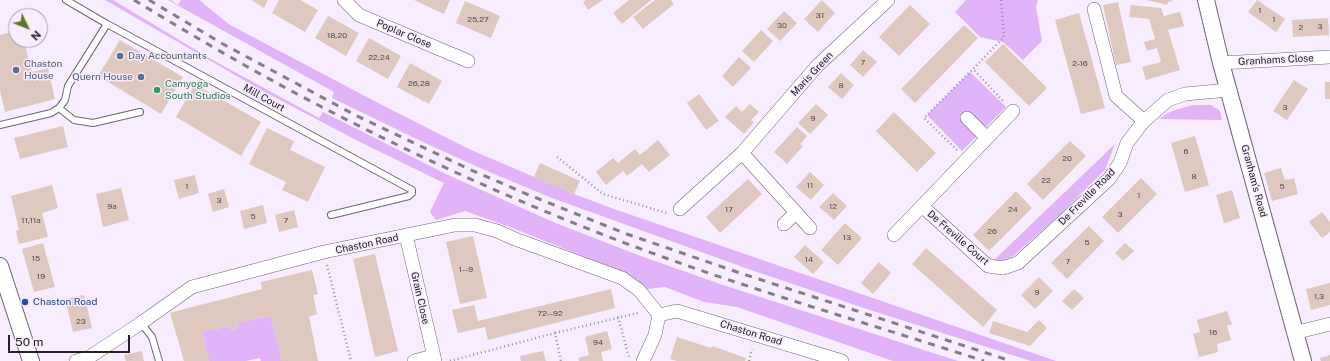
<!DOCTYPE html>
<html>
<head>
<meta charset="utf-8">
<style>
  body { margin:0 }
  #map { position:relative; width:1330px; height:361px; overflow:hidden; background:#f8ecff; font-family:"Public Sans",sans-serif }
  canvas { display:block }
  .north { position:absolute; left:8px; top:8px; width:40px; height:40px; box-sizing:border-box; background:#f8ecff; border:1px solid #a39aa8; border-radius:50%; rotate:133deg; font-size:11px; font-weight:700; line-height:16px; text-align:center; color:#242026 }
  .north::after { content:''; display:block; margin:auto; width:14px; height:18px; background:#617727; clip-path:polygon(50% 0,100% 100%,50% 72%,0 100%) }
  .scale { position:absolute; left:8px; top:335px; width:122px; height:18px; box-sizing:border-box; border:2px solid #242026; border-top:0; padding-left:5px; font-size:12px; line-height:14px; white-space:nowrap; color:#242026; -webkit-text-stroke:3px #f8ecff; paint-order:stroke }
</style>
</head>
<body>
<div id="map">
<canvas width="1330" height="361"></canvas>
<div class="north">N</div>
<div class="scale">50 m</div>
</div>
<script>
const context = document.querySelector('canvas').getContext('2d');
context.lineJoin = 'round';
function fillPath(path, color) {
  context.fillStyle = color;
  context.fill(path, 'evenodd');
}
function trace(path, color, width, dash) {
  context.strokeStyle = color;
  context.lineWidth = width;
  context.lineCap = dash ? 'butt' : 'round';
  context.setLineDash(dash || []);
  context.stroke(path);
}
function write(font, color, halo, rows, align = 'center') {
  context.font = font + ' "Public Sans",sans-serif';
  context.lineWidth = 3;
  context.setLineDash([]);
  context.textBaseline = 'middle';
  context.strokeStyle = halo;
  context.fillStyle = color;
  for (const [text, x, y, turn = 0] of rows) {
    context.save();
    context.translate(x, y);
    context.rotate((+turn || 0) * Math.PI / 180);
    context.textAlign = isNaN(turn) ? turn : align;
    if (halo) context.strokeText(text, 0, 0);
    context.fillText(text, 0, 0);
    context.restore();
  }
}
const green = new Path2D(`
  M105,0H113L211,59L319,118L323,112L448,175L553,222L638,255L720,284L958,361H893L737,307L704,302L665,287L647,289L627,274L510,227L465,211L436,220L430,212L444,183L360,142L261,90Z
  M168,0H171L178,5L181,0H199L230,25L380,104L471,150L574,194L614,209L1056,361H1031L876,312L751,270L552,198L487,171L425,143L332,98L334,92Z
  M966,0H1038L1036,7L1042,41L1023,60L1003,42L980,37L955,12Z
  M970,72L1006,107L962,151L927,115Z
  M1194,105H1211L1220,111L1222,120L1159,119C1169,110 1182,108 1194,105Z
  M1115,144L1105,170L1056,218L1012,257L1005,260L992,262Z
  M270,316L282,361H261L260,358L246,361H209L202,332L229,326L231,330L238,328L237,323Z`);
const building = new Path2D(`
  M251,0H268L264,8Z
  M279,0H300L318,10L305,32L272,13Z
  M414,0H450L444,14Z
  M586,0H603L588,10L583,2Z
  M629,0H651L622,24L613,13Z
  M655,0H671L674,4L643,29L633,17Z
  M822,0L835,13L818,32L804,19Z
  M1147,0H1172V1L1168,2L1167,5Z
  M1257,0L1285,19L1276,32L1248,12Z
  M465,1L500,16L491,38L456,23Z
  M1118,2L1131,62L1116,65L1103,5Z
  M910,5L930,24L899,56L879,37Z
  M1131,5L1161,8L1164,16L1180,12L1184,26L1168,30L1180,70L1146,80L1142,67L1161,62L1157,48L1147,51L1144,42L1155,39L1149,19L1129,17Z
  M784,11L797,23L780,41L767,29Z
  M1079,13L1105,108L1081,114L1055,20Z
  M328,16L359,33L346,56L315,38Z
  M1328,18L1329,35L1293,37L1292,20Z
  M964,25L978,38L915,103L901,89Z
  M761,30L773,41L754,62L742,51Z
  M16,31V40H31V43L25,45L32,72L48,68L55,99L5,112L0,91V35Z
  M369,38L401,56L388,79L356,61Z
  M120,40L183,77L161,114L98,76Z
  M1003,44L1047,88L1029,106L985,62Z
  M863,50L877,62L863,77L850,65Z
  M739,57L751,68L733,87L722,76Z
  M410,63L442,81L429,104L397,87Z
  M841,73L854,85L842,99L828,87Z
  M1294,80L1308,89L1287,120L1273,111Z
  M1325,82H1330V99H1325Z
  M195,84L261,122L241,156L176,117Z
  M699,94L719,121L706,130L687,103Z
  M750,104L759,112L751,120L754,122L744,134L725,117L736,106L742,112Z
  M816,104L828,115L810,134L798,123Z
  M894,112L936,153L917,172L876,131Z
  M63,126L68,147L20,159L14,138Z
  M797,127L807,136L800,144L803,146L787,164L774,152Z
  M267,128L294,141L290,150L325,167L308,202L282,190L286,182L249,164Z
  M1195,136L1209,185L1185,192L1171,143Z
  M658,140L670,155L649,172L642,164L627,176L623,171L606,185L596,172L613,158L618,163L635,149L640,155Z
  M1070,141L1086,156L1043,200L1027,184Z
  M540,163L580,181L574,194L534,177Z
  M1281,168L1285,180L1294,178L1298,194L1272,201L1264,173Z
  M810,172L824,185L811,200L796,187Z
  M195,175L199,193L179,199L174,180Z
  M1141,178L1157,194L1118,233L1102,217Z
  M748,179L762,194L720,233L706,217Z
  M52,185L58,208L42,213L48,237L19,244L16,231L19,230L11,196Z
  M121,188L129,220L103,227L96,194Z
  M224,189L229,207L213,212L208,194Z
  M1232,190L1240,218L1224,223L1216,195Z
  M1016,191L1032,208L989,251L973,235Z
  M833,193L847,206L834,220L819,207Z
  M263,205L267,223L244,229L240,211Z
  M294,210L298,227L279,232L275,215Z
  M1322,212L1330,222V232L1322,238L1309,222Z
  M845,223L862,238L838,265L821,250Z
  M1089,226L1104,241L1067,279L1051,263Z
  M473,236L487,298L460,304L446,242Z
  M43,243L55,287L34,292L22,249Z
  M1125,243L1134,251L1123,261L1115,253Z
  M805,245L824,262L813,274L794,257Z
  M926,248L997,310L983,327L912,264Z
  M375,254L398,351L375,357L353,259Z
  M879,262L891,273L873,294L861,283Z
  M312,270L318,294L313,295L317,314L309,317L318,361H282L270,316L237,323L238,328L230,330L229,326L202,332L209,361H184L170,313L177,311L262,289L261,282Z
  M1039,277L1053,291L1035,309L1021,295Z
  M1330,283V305L1311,310L1306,289Z
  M611,289L615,308L488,340L485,327L458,333L452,310L474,305L478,321Z
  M1074,289L1084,298L1072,310L1062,301Z
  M84,295L92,328L73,332L65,299Z
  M1227,311L1232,324L1227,326L1231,340L1217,344L1218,352L1199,357L1193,334L1200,332L1197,320Z
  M1039,320L1047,328L1030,346L989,333L993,321L1027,332Z
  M607,331L612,349L601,352L603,361H579L578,358L589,355L585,337Z
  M677,337L711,348L712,346L746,358L745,361H677L670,359Z
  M142,351L144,361H126L124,355Z
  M543,351L546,361H521L520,356Z
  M1330,355V361H1321L1320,358Z`);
const path = new Path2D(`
  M1001,0L1004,37L973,69L1003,101
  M957,150L924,118L973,69
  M557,157L603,194L667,213
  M327,265L351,361
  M618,317L629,357
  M555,333L638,313
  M450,361L555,333L561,361
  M749,361L752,349`);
const service = new Path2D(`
  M66,0L107,24
  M59,108L74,120L93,123L140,112
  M0,125L51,113L59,108L65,100L68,86L107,24L412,190V193L409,196L331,215
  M141,323L152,337L159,361`);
const minor = new Path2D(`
  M344,0L359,15L468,61
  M1094,9L1116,96L1144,121
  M1221,63L1330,57
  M1013,111L922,206L988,266L1003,268L1018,263L1109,179L1120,163L1127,143L1144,121L1168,100L1185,94L1229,90
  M967,118L987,138
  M742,153L810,228
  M680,209L742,153L817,66L888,0
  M784,224L796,213
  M406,235L435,361
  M894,235L922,206
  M659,315L677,311L842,361
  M1294,333L1330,324
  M76,361L88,358L141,323L192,287L324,252L455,225H475L497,231L515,239L622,278L639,290L659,315L655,335L643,361
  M414,361L433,356`);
const tertiary = new Path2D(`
  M1206,0L1221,63L1303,361
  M0,266L31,361`);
const rail = new Path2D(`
  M134,0C195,37 256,73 320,106C416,156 515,201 617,240C737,286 861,321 984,361
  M149,0L223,44L355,115L471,170L529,195L624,233L737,272L1011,361`);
const markers = [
  [120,56,4,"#5c6f8a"],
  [16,70,4,"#5c6f8a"],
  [141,77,4,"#5c6f8a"],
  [157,90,4,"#2e9e5b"],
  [25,302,4,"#1a4fb4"]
];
const numberNames = [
  ["1",1260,11],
  ["31",820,16],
  ["25,27",478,20],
  ["1",1274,20],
  ["30",782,26],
  ["3",1320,27],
  ["2",1301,28],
  ["18,20",337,36],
  ["22,24",379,58],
  ["7",863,63],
  ["2-16",1080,64],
  ["26,28",419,84],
  ["8",841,86],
  ["3",1285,108],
  ["9",813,119],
  ["6",1186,152],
  ["20",1067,159],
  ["8",1194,177],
  ["22",1046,181],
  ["11",810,186],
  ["1",187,187],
  ["5",1282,187],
  ["1",1139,196],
  ["3",219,201],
  ["9a",112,207],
  ["12",833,207],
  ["17",729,210],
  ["24",1013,210],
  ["3",1120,215],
  ["5",253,217],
  ["11,11a",31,221],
  ["7",286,221],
  ["26",992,232],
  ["13",847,238],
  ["5",1087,243],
  ["15",36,259],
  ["14",809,260],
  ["7",1068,262],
  ["1--9",466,270],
  ["19",41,277],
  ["9",1037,293],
  ["1,3",1319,297],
  ["72--92",550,314],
  ["23",81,322],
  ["16",1213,333],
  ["94",598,343]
];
const streetNames = [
  ["Poplar Close",404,34,23],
  ["Granhams Close",1276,60,-3],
  ["Maris Green",812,74,-47],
  ["Mill Court",264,98,29],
  ["Granham's Road",1254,181,75],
  ["De Freville Road",1087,197,-45],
  ["De Freville Court",958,238,41],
  ["Chaston Road",367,244,-12],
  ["Grain Close",420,298,77],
  ["Chaston Road",751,333,17]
];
const serviceNames = [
  ["Day Accountants",128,56],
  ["Chaston",24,64],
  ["House",24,76],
  ["Quern House",133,77,"right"]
];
const leisureNames = [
  ["Camyoga",165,84],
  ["South Studios",165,96]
];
const transitNames = [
  ["Chaston Road",33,302]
];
fillPath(green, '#e1b3f8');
fillPath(building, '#dec8bf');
trace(service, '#706575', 8);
trace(minor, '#706575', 14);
trace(tertiary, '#706575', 18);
trace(path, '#9b93a0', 2.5, [1, 3]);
trace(service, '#fff', 6);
trace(minor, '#fff', 13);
trace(tertiary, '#fff', 16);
trace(rail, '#847d89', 3, [7, 7]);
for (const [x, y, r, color] of markers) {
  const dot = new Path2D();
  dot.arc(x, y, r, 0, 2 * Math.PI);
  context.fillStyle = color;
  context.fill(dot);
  trace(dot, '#f8ecff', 1.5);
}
write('8px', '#524a4c', null, numberNames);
write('10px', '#242026', '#f8ecff', streetNames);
write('10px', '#4e5e75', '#f8ecff', serviceNames, 'left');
write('10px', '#27864d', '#f8ecff', leisureNames, 'left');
write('10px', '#164399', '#f8ecff', transitNames, 'left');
</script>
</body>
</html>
